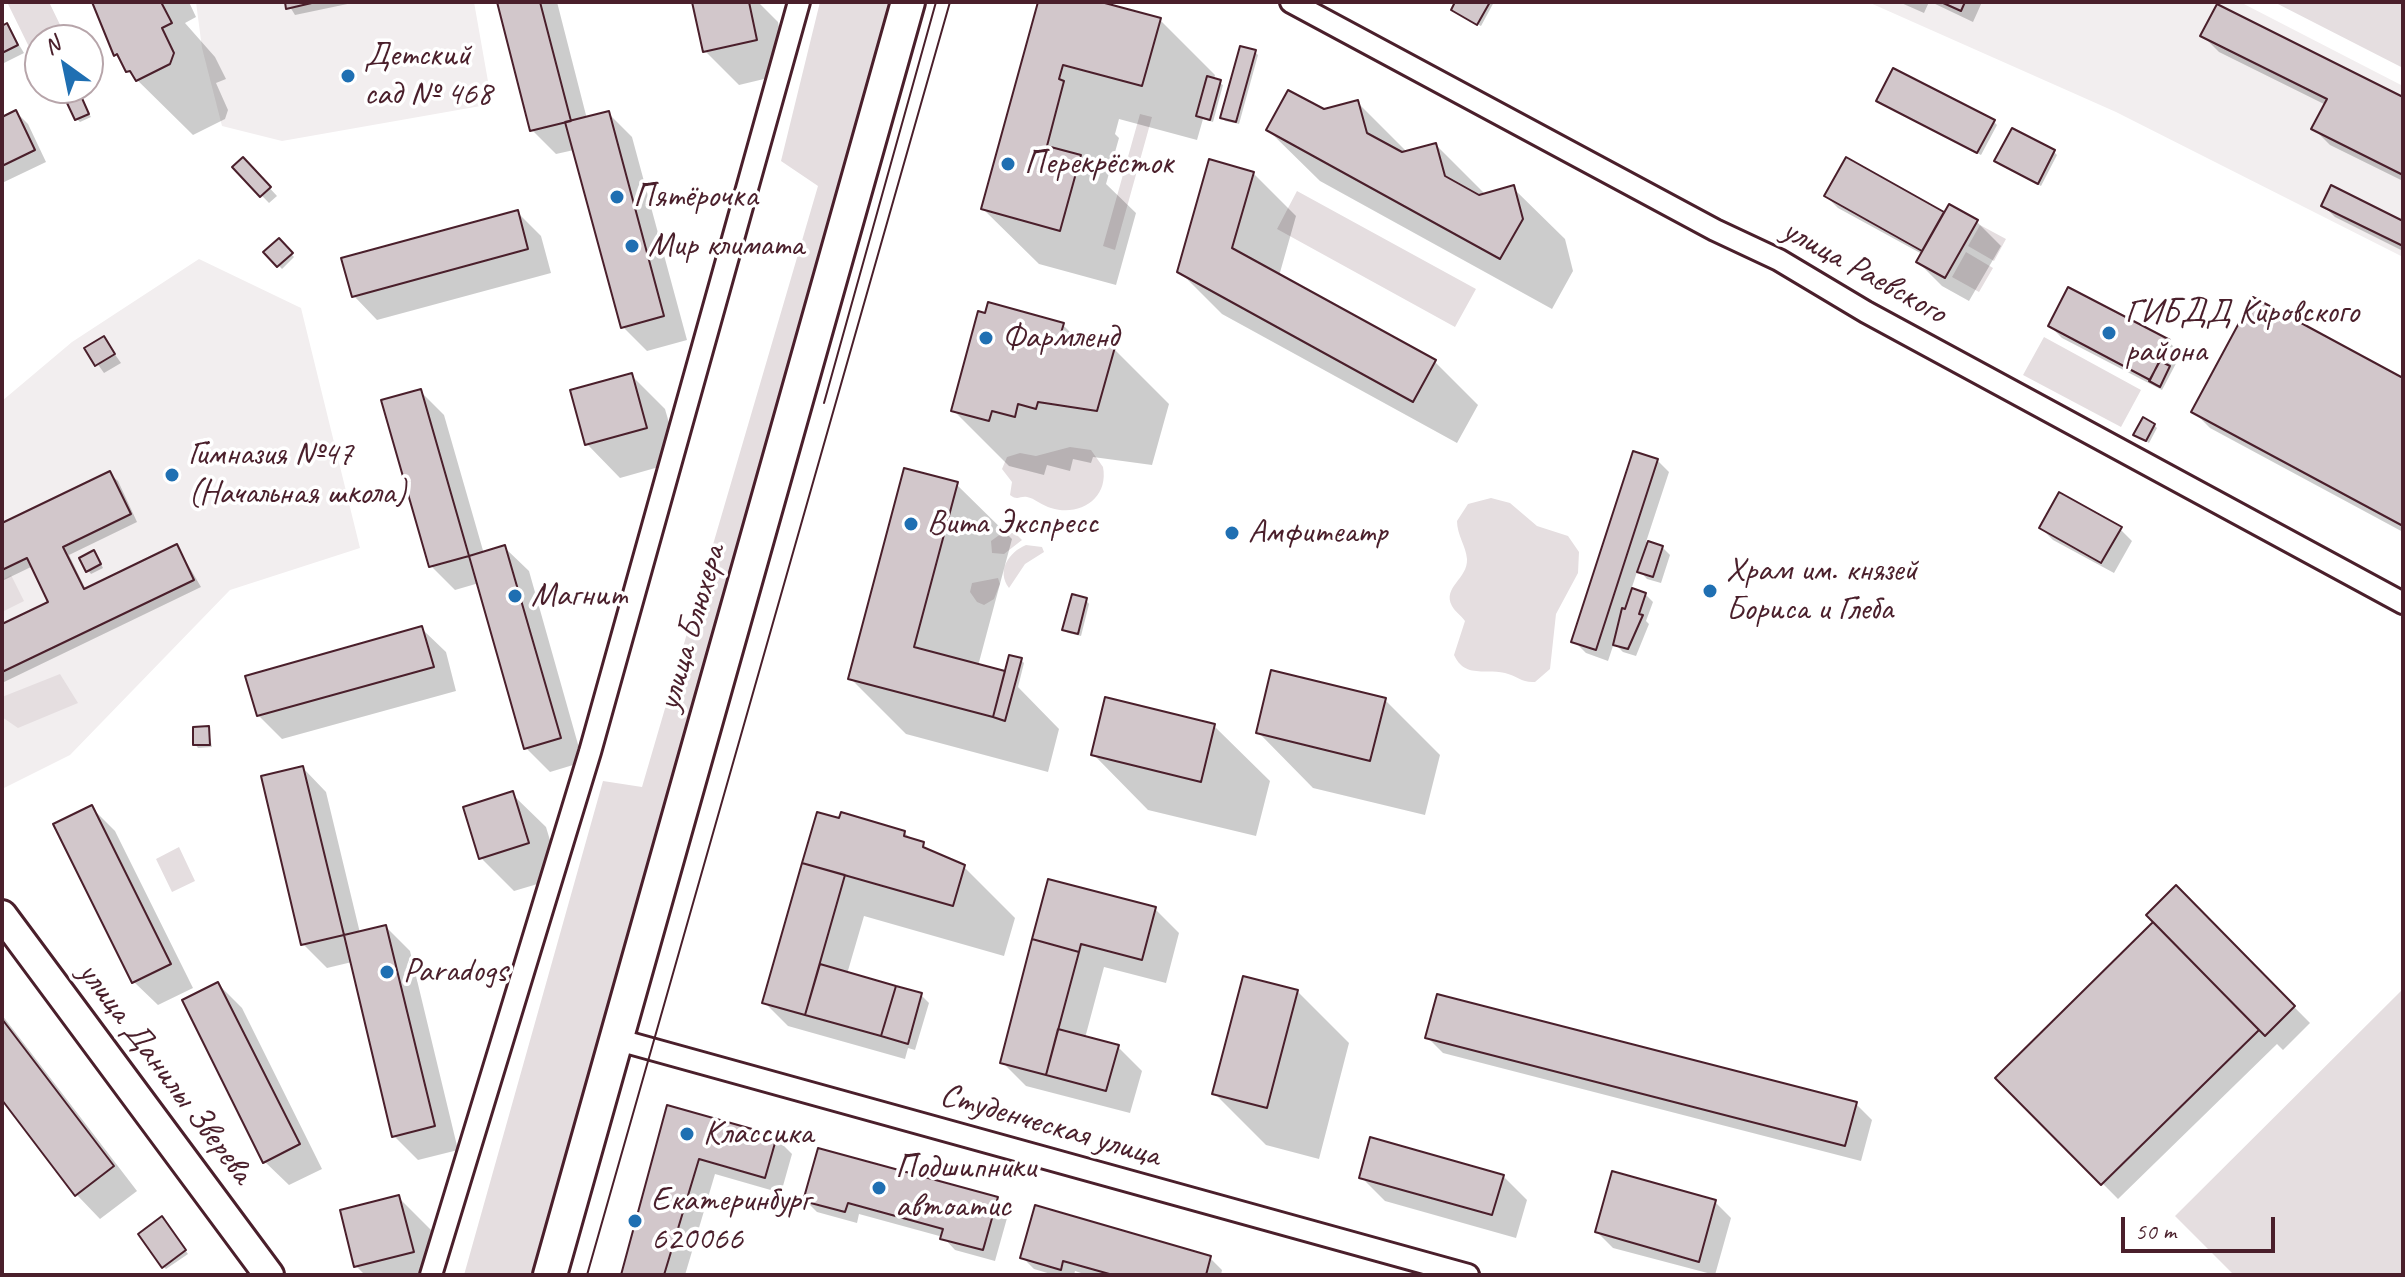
<!DOCTYPE html>
<html>
<head>
<meta charset="utf-8">
<style>
  body { margin:0 }
  #map { position:relative; width:2405px; height:1277px; overflow:hidden; background:#fff; font-family:Caveat,sans-serif }
  canvas { display:block }
  .frame { position:absolute; inset:0; border:4px solid #4a1f2b; pointer-events:none }
  .north { position:absolute; left:24px; top:24px; width:80px; height:80px; box-sizing:border-box; background:#fff; border:2px solid #b7a5aa; border-radius:50%; rotate:327deg; font-size:22px; font-weight:700; line-height:32px; text-align:center; color:#4a1f2b }
  .north::after { content:''; display:block; margin:auto; width:28px; height:36px; background:#1f6fb2; clip-path:polygon(50% 0,100% 100%,50% 72%,0 100%) }
  .scale { position:absolute; left:2121px; top:1217px; width:154px; height:36px; box-sizing:border-box; border:4px solid #4a1f2b; border-top:0; padding-left:10px; font-size:24px; line-height:28px; white-space:nowrap; color:#4a1f2b; -webkit-text-stroke:6px #fff; paint-order:stroke }
</style>
</head>
<body>
<div id="map">
<canvas width="2405" height="1277"></canvas>
<div class="frame"></div>
<div class="north">N</div>
<div class="scale">50 m</div>
</div>
<script>
const context = document.querySelector('canvas').getContext('2d');
context.lineJoin = 'round';
function fillPath(path, color) {
  context.fillStyle = color;
  context.fill(path, 'evenodd');
}
function trace(path, color, width, dash) {
  context.strokeStyle = color;
  context.lineWidth = width;
  context.lineCap = dash ? 'butt' : 'round';
  context.setLineDash(dash || []);
  context.stroke(path);
}
function write(font, color, halo, rows, align = 'center') {
  context.font = font + ' Caveat,sans-serif';
  context.lineWidth = 7;
  context.setLineDash([]);
  context.textBaseline = 'middle';
  context.strokeStyle = halo;
  context.fillStyle = color;
  for (const [text, x, y, turn = 0] of rows) {
    context.save();
    context.translate(x, y);
    context.rotate((+turn || 0) * Math.PI / 180);
    context.textAlign = isNaN(turn) ? turn : align;
    if (halo) context.strokeText(text, 0, 0);
    context.fillText(text, 0, 0);
    context.restore();
  }
}
const built = new Path2D(`
  M196,2H474L492,104L282,141L222,126L202,48Z
  M1868,2H2240L2403,86V257L2116,112Z
  M199,259L301,308L360,548L230,590L70,755L2,789V401L72,342Z`);
const green = new Path2D(`
  M7,2H49L65,35L54,40H40V46L31,51Z
  M820,2H898L534,1275H464L603,781L642,787L818,186L781,161Z
  M2274,2H2403V68Z
  M1140,114L1152,117L1115,250L1103,246Z
  M1297,191L1476,289L1455,327L1277,229Z
  M1980,225L2006,239L1994,261L1968,246Z
  M1966,252L1993,268L1979,292L1952,277Z
  M2044,337L2141,390L2121,427L2023,375Z
  M1070,447L1091,450L1103,467C1109,499 1079,517 1051,508C1043,506 1034,498 1027,497C1019,496 1018,501 1010,495L1012,482L1002,469L1007,457L1020,453L1036,456Z
  M1491,498L1510,503L1537,526L1568,536L1579,552L1578,573L1556,614L1550,669L1535,682C1522,683 1517,676 1505,673C1486,668 1465,679 1454,655L1465,621C1461,615 1455,612 1452,606C1442,587 1468,579 1467,559C1466,546 1457,535 1457,521L1468,504Z
  M1002,533H1015L1022,540L1004,554L992,553L991,541Z
  M1026,545L1042,547L1044,552L1025,564L1009,588C996,571 1009,552 1026,545Z
  M11,575L24,601L2,612V580Z
  M998,578L1000,584L994,599L984,605L977,602L970,592L972,583Z
  M60,674L78,703L18,728L2,717V697Z
  M179,847L195,881L172,892L156,859Z
  M2403,989V1275H2234L2175,1216Z`);
const shadow = new Path2D(`
  M90,2H189L196,17L185,23L215,57L226,79L216,83L228,110L225,119L193,135L128,71L115,54L96,9Z
  M287,2H357L295,15Z
  M499,2H557L587,119L608,113L632,137L687,340L647,351L623,327L574,150L556,154L532,130Z
  M694,2H758L778,22L789,73L739,85L705,51Z
  M1040,2H1099L1160,20L1215,75L1214,80L1223,85L1213,122L1203,119L1197,140L1119,119L1115,134L1119,138L1106,184L1136,213L1116,285L1039,264L983,209Z
  M1458,2H1494L1481,26L1456,13Z
  M1899,2H1929L1924,13Z
  M1931,2H1982L1973,22Z
  M7,25L24,53L2,64V28Z
  M2203,36L2403,99V181L2330,145L2314,129L2326,105L2219,52Z
  M1255,52L1258,55L1239,124L1225,121L1222,117Z
  M81,99L91,117L80,122L77,119Z
  M1357,102L1408,153L1436,145L1486,195L1513,188L1565,239L1573,271L1552,309L1320,181L1268,130Z
  M1882,104L1993,121L1997,125L1981,155Z
  M16,112L28,124L46,162L2,183V119Z
  M2054,152L2057,155L2041,186L2000,164Z
  M243,159L277,196L269,203L234,167Z
  M1253,173L1296,216L1279,276L1435,362L1478,405L1457,443L1222,314L1179,271Z
  M1826,196L1945,215L1950,206L1977,222L2001,246L1969,301L1942,286L1918,262L1922,254L1838,208Z
  M2323,205L2403,223V251L2335,217Z
  M517,212L541,236L551,273L377,320L354,296Z
  M278,241L294,257L282,269L266,252Z
  M1062,324L1077,339L1114,349L1169,404L1152,465L1093,457L1091,463L1073,459L1070,471L1047,465L1044,475L1009,466L953,410Z
  M2050,326L2169,342L2181,354L2162,390L2062,338Z
  M104,339L121,363L104,373L87,349Z
  M631,375L665,409L680,461L620,478L587,444Z
  M2403,380V532L2210,428L2194,412Z
  M420,391L444,415L484,554L505,548L529,571L583,762L550,772L526,748L479,583L455,590L431,566Z
  M2154,425L2157,428L2149,443L2139,438Z
  M1657,460L1669,472L1646,542L1662,547L1670,555L1661,583L1647,579L1638,569L1631,590L1645,594L1653,602L1646,621L1649,624L1636,656L1623,652L1614,643L1608,661L1586,653L1574,641Z
  M110,474L118,481L137,522L69,555L86,590L177,546L201,587L2,683V626L51,603L33,566L2,581V526Z
  M956,484L1012,539L978,666L1006,674L1021,660L1024,663L1018,687L1059,729L1048,772L906,734L851,679Z
  M2041,528L2120,529L2132,541L2114,573L2053,540Z
  M97,556L103,568L91,574L88,570Z
  M1086,600L1089,604L1081,636L1068,633L1064,630Z
  M422,629L446,652L456,691L282,739L258,715Z
  M1385,700L1440,755L1425,815L1313,788L1258,732Z
  M1214,726L1270,781L1256,836L1148,810L1093,754Z
  M208,728L212,747L198,748L195,744Z
  M303,768L326,792L360,933L386,927L410,951L458,1150L418,1160L394,1136L352,962L327,968L303,944Z
  M512,794L546,827L561,877L514,891L481,858Z
  M91,807L115,831L193,988L158,1005L134,982Z
  M818,814L904,833L931,852L964,867L1015,918L1004,956L864,916L847,974L921,995L929,1003L915,1050L908,1048L905,1059L788,1026L764,1002Z
  M1049,882L1155,909L1179,933L1166,983L1104,967L1085,1038L1118,1047L1142,1071L1130,1113L1026,1086L1002,1062Z
  M2176,888L2310,1023L2283,1050L2277,1044L2118,1199L1998,1078L2156,922Z
  M218,984L242,1008L322,1169L289,1185L265,1162Z
  M1297,991L1349,1043L1319,1159L1266,1145L1214,1093Z
  M2,1015L137,1191L100,1219L77,1195L2,1097Z
  M1427,1037L1856,1104L1872,1120L1861,1161L1443,1053Z
  M669,1108L776,1138L792,1154L781,1193L715,1174L685,1275H623Z
  M1503,1176L1527,1200L1516,1238L1385,1201L1361,1177Z
  M398,1197L432,1231L443,1275H365L356,1266Z
  M997,1199L1009,1211L995,1261L955,1250L943,1237L859,1214L857,1223L817,1212L805,1200Z
  M1715,1202L1731,1218L1715,1275L1613,1248L1597,1232Z
  M165,1222L188,1254L166,1269L163,1266Z
  M1022,1257L1210,1258L1222,1270L1221,1275H1087L1075,1271L1074,1275H1054L1034,1269Z`);
const building = new Path2D(`
  M92,2H161L172,23L162,28L174,53L170,64L136,81L130,71L126,72L117,54L114,56Z
  M285,2H316L286,9Z
  M497,2H540L571,121L530,131Z
  M692,2H749L757,40L703,52Z
  M1038,2H1101L1161,18L1142,86L1063,65L1059,79L1064,81L1047,146L1081,155L1060,231L981,209Z
  M1455,2H1490L1477,25L1451,10Z
  M1941,2H1965L1961,11Z
  M2217,4L2403,97V175L2311,129L2327,99L2200,36Z
  M7,23L18,45L2,53V26Z
  M1240,46L1256,50L1236,122L1220,118Z
  M1893,68L1995,120L1977,153L1876,101Z
  M1207,76L1221,80L1210,120L1196,116Z
  M1288,90L1324,109L1358,100L1367,133L1402,152L1436,143L1445,176L1479,195L1514,185L1523,219L1500,259L1266,130Z
  M81,96L89,114L75,120L67,103Z
  M16,110L35,150L2,166V117Z
  M609,111L664,316L621,328L565,122Z
  M2012,128L2055,150L2038,184L1994,161Z
  M243,157L271,187L260,197L232,167Z
  M1846,157L1944,212L1922,251L1824,196Z
  M1209,159L1254,172L1232,248L1436,360L1413,402L1177,272Z
  M2331,185L2403,221V246L2321,206Z
  M1949,204L1978,220L1945,278L1916,262Z
  M518,210L528,249L352,297L341,258Z
  M279,238L293,253L277,267L263,252Z
  M2068,287L2170,340L2150,380L2048,326Z
  M2253,297L2403,378V526L2191,412Z
  M988,302L1064,323L1061,333L1115,347L1097,411L1038,402L1036,409L1018,404L1015,417L992,411L989,421L951,411L978,311L985,313Z
  M104,336L115,354L95,366L84,348Z
  M2160,361L2170,366L2160,387L2149,381Z
  M632,373L647,428L585,445L570,390Z
  M421,389L469,556L429,567L381,400Z
  M2143,417L2155,424L2146,441L2133,435Z
  M1633,451L1658,459L1596,650L1571,642Z
  M904,468L958,482L914,647L1005,671L993,717L848,679Z
  M110,471L131,514L63,547L84,589L177,544L194,580L2,672V624L48,602L27,558L2,570V523Z
  M2059,492L2122,527L2101,563L2039,528Z
  M1648,541L1663,546L1653,577L1637,572Z
  M505,545L561,738L524,749L469,556Z
  M94,550L101,564L86,572L79,558Z
  M1632,588L1646,593L1639,614L1643,615L1628,649L1613,645L1622,608L1625,609Z
  M1072,594L1087,598L1078,634L1062,630Z
  M422,626L434,667L257,716L245,676Z
  M1009,655L1022,658L1005,721L993,717Z
  M1271,670L1386,698L1370,761L1256,733Z
  M1105,697L1215,724L1201,782L1091,755Z
  M209,726L210,745H193V727Z
  M303,766L344,935L301,945L261,776Z
  M513,791L529,843L479,859L463,807Z
  M92,805L171,964L132,983L53,824Z
  M817,812L839,818L841,812L905,831L904,836L924,842L923,847L965,865L953,906L802,863Z
  M802,863L845,875L805,1015L762,1003Z
  M1048,879L1156,907L1142,960L1081,944L1079,952L1032,939Z
  M2176,885L2295,1006L2265,1036L2146,915Z
  M2153,922L2259,1030L2101,1185L1995,1078Z
  M386,925L435,1126L392,1137L344,935Z
  M1032,939L1079,952L1046,1075L1000,1063Z
  M820,964L896,986L881,1036L805,1015Z
  M1243,976L1298,990L1267,1108L1212,1094Z
  M218,982L300,1144L263,1163L182,1000Z
  M896,986L922,993L908,1044L881,1036Z
  M1437,994L1857,1102L1845,1146L1425,1038Z
  M2,1019L114,1166L75,1196L2,1100Z
  M1058,1029L1119,1045L1106,1091L1046,1075Z
  M667,1105L777,1136L765,1178L699,1159L664,1275H621Z
  M1370,1137L1504,1175L1492,1215L1359,1178Z
  M818,1148L998,1197L983,1250L940,1239L943,1229L848,1203L845,1212L803,1201Z
  M1612,1171L1716,1200L1699,1262L1595,1232Z
  M399,1195L414,1252L354,1267L340,1210Z
  M1035,1205L1211,1256L1206,1275H1113L1063,1261L1061,1270L1020,1258Z
  M162,1216L186,1250L162,1268L138,1234Z`);
const street = new Path2D(`
  M1291,2L1715,230L1779,260L1866,312L2403,603
  M615,1039L1468,1275
  M431,1275L590,752L799,2`);
const secondary = new Path2D(`
  M2,915L269,1275`);
const primary = new Path2D(`
  M550,1275L908,2`);
const tram = new Path2D(`
  M824,403L936,2
  M587,1275L950,2`);
const markers = [
  [348,76,8,"#1f6fb2"],
  [1008,164,8,"#1f6fb2"],
  [617,197,8,"#1f6fb2"],
  [632,246,8,"#1f6fb2"],
  [2109,333,8,"#1f6fb2"],
  [986,338,8,"#1f6fb2"],
  [172,475,8,"#1f6fb2"],
  [911,524,8,"#1f6fb2"],
  [1232,533,8,"#1f6fb2"],
  [1710,591,8,"#1f6fb2"],
  [515,596,8,"#1f6fb2"],
  [387,972,8,"#1f6fb2"],
  [687,1134,8,"#1f6fb2"],
  [879,1188,8,"#1f6fb2"],
  [635,1221,8,"#1f6fb2"]
];
const poiNames = [
  ["Детский",364,56],
  ["сад № 468",364,95],
  ["Перекрёсток",1024,164],
  ["Пятёрочка",633,197],
  ["Мир климата",648,246],
  ["ГИБДД Кировского",2125,313],
  ["района",2125,352],
  ["Фармленд",1002,338],
  ["Гимназия №47",188,455],
  ["(Начальная школа)",188,494],
  ["Вита Экспресс",927,524],
  ["Амфитеатр",1248,533],
  ["Храм им. князей",1726,571],
  ["Бориса и Глеба",1726,610],
  ["Магнит",531,596],
  ["Paradogs",403,972],
  ["Классика",703,1134],
  ["Подшипники",895,1168],
  ["автоатис",895,1207],
  ["Екатеринбург",651,1201],
  ["620066",651,1240]
];
const streetNames = [
  ["улица Раевского",1864,272,29],
  ["улица Блюхера",692,628,-74],
  ["улица Данилы Зверева",165,1073,53],
  ["Студенческая улица",1050,1126,16]
];
fillPath(built, '#f2eeef');
fillPath(green, '#e5dee0');
fillPath(shadow, '#0003');
fillPath(building, '#d2c7cb');
trace(building, '#4a1f2b', 2);
trace(street, '#4a1f2b', 26);
trace(secondary, '#4a1f2b', 34);
trace(primary, '#4a1f2b', 38);
trace(street, '#fff', 20);
trace(secondary, '#fff', 28);
trace(primary, '#fff', 32);
trace(tram, '#4a1f2b', 2);
for (const [x, y, r, color] of markers) {
  const dot = new Path2D();
  dot.arc(x, y, r, 0, 2 * Math.PI);
  context.fillStyle = color;
  context.fill(dot);
  trace(dot, '#fff', 3);
}
write('34px', '#4a1f2b', '#fff', poiNames, 'left');
write('34px', '#4a1f2b', '#fff', streetNames);
</script>
</body>
</html>
